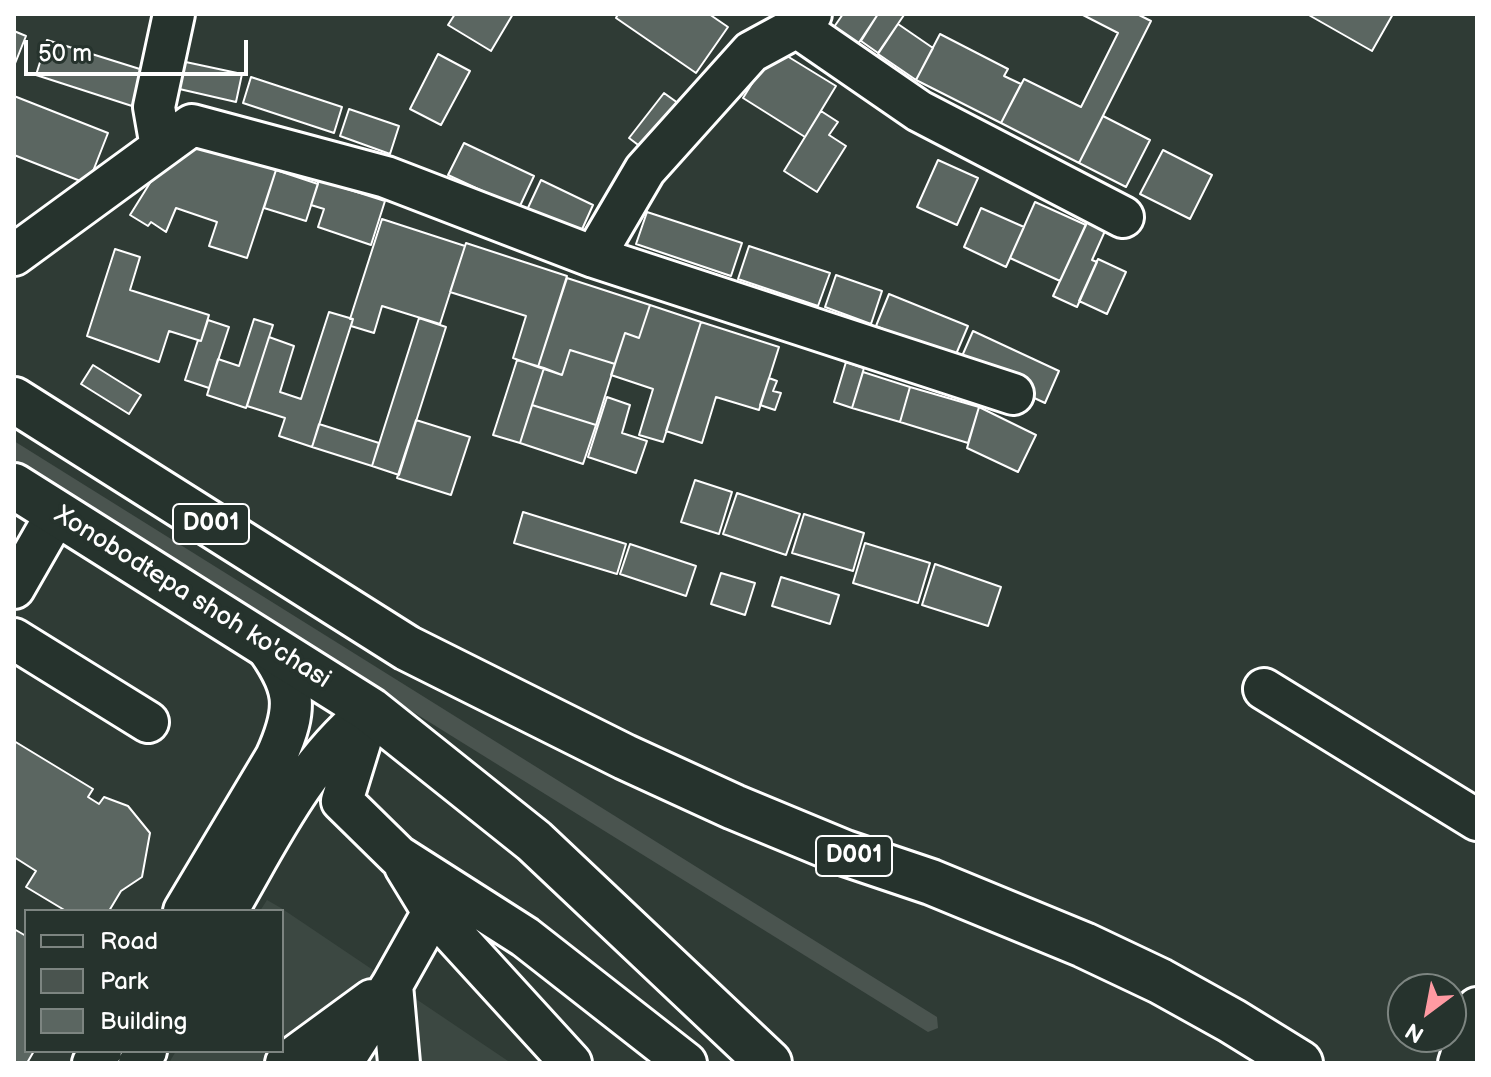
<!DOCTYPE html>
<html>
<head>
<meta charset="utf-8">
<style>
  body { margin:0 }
  #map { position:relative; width:1491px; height:1077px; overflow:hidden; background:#2f3b35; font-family:"Balsamiq Sans",sans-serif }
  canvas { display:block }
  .frame { position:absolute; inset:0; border:16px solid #fff; pointer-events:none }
  .legend { position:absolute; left:24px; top:909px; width:260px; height:144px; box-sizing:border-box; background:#26332d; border:2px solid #7d8581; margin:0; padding:10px 14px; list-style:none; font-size:24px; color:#fff }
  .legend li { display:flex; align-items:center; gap:16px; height:40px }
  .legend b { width:40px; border:2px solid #7d8581 }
  .north { position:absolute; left:1387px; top:973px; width:80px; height:80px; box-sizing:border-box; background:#26332d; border:2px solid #7d8581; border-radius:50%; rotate:212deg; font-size:22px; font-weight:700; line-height:32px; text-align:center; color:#fff }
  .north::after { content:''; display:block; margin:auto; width:28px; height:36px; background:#ff9aa2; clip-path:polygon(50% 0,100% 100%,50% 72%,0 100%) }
  .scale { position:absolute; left:24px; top:40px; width:224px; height:36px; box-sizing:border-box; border:4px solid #fff; border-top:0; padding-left:10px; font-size:24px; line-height:28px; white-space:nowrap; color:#fff; -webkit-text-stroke:6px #26332d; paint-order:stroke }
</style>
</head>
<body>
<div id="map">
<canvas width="1491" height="1077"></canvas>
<div class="frame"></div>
<ul class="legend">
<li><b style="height:10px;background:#26332d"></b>Road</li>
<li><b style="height:22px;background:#4a544f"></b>Park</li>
<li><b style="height:22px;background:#5b6661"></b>Building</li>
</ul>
<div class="north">N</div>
<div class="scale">50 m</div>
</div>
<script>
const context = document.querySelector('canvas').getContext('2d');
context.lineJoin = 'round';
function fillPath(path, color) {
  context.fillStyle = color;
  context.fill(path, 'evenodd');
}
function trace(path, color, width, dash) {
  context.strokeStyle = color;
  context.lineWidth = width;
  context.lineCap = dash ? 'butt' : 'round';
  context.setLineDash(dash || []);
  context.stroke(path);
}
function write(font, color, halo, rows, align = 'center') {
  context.font = font + ' "Balsamiq Sans",sans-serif';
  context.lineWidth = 8;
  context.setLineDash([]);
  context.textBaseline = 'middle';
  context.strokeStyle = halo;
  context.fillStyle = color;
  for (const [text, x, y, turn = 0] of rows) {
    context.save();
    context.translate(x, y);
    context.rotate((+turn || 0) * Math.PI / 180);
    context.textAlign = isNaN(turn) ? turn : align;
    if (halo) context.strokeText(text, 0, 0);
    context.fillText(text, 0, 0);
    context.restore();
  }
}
const built = new Path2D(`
  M267,900L281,908L511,1063H169L176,1051H282V911H260Z`);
const green = new Path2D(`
  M14,441L937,1017L938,1028L928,1032L14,464Z`);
const building = new Path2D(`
  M455,14H513L491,51L448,25Z
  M618,14H709L728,27L696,73L616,18Z
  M843,14H878L858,44L834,27Z
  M878,14L904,15L878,53L861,41Z
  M1081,14H1137L1151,21L1079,163L1001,123L1024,79L1081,107L1118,33Z
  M1307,14H1393L1372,51Z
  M898,24L933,48L916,80L878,54Z
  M14,31L26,36L14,66Z
  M940,34L1008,69L1004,76L1021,84L1001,123L916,80Z
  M47,40L143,70L132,106L36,75Z
  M774,48L836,86L805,137L743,98Z
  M438,54L470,71L441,125L410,109Z
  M181,61L242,74L236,102L175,88Z
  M251,77L342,107L334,133L243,103Z
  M664,93L689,111L654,157L629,138Z
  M14,96L108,133L88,184L14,155Z
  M349,109L399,126L390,154L340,136Z
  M821,111L838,122L829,135L846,146L817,192L784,171Z
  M1103,116L1150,140L1126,187L1079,163Z
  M195,143L276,170L247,258L209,246L217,222L176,208L166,232L151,222L148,226L130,215L163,162Z
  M464,143L534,176L519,208L448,175Z
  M1163,150L1212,175L1190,219L1140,194Z
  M938,160L978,178L957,225L917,207Z
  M276,170L318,184L306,221L264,208Z
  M319,180L385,201L371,245L318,227L324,209L311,205Z
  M541,180L593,205L579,236L526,212Z
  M1035,202L1086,225L1060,281L1010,258Z
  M981,208L1024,227L1006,267L964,247Z
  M647,212L742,243L731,276L636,244Z
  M382,219L465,246L440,324L382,306L374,333L351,326L353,319H350Z
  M1087,222L1105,231L1092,260L1097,262L1077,307L1053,296Z
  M466,243L567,276L538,367L513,358L526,316L450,292Z
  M749,246L830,273L818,306L738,279Z
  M115,249L140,257L130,290L209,315L201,341L169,331L159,362L87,336Z
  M1098,259L1126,272L1107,314L1079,301Z
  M836,275L882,291L871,324L825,307Z
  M567,278L650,305L639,338L625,333L615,364L570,350L562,375L538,367Z
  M889,294L968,326L954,359L876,326Z
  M650,305L701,322L663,442L639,435L653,389L611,375L625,333L639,338Z
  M329,312L353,319L312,447L279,436L285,418L247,406L269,337L294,346L280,392L301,399Z
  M419,318L446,327L399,475L372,466Z
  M254,319L273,325L246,408L207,395L218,359L239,366Z
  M208,320L229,327L209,388L185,380L198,340L201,341Z
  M701,322L779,347L759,410L716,397L702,443L666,431Z
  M973,331L1059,371L1045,403L959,363Z
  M570,350L615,364L596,425L532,405L544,368L562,375Z
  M517,360L544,368L520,443L493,435Z
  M846,362L864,368L852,408L834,402Z
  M93,365L141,395L129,414L81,384Z
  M863,372L910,387L900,422L852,408Z
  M769,378L777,381L773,391L781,393L775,410L760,405Z
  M910,387L979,407L968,443L900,422Z
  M607,397L630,405L622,433L647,441L636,473L588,457Z
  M532,405L596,425L583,464L520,443Z
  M979,407L1036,435L1018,472L967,448Z
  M416,420L470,437L451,495L397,478Z
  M319,424L379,443L372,466L312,447Z
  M695,480L732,492L719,534L681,522Z
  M737,493L800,514L786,555L723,534Z
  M523,512L626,544L617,574L514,543Z
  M804,514L864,533L853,571L792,553Z
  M865,543L930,563L918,603L853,583Z
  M630,544L696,566L686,596L620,574Z
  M935,564L1001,587L988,626L922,605Z
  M721,573L755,583L745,615L711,604Z
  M781,577L839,595L830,624L772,606Z
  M14,741L93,789L88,797L99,804L104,797L128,806L150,833L142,877L121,891L109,911H66L26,887L36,871L14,857Z
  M14,929L26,936V1051H34L27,1063H14Z`);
const minor = new Path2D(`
  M797,27L919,111L1123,217
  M161,147L154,107L174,14
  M14,255L192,125L386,177L594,257L1013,394
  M594,257L645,170L751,52L797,27L811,14
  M14,588L57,513
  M14,639L148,722
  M1264,689L1477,820
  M370,710L342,801L398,856L525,937L686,1063
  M405,866L433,912L571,1063
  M184,911L276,757C299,706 296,687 263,642
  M227,911C268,841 303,765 367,713
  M392,985L399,1063
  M93,1063L101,1051
  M139,1063L146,1051
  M286,1063L372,1000
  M342,1063L392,985L433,912
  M1459,1063L1477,1008`);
const highway = new Path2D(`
  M14,400L407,648L625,757L734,807L845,853L931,882L1084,945L1160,981L1232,1021L1300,1063
  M14,486L370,710L534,841L769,1063`);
const shields = [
  [211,524,76],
  [854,856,76]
];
const shieldNames = [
  ["D001",211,524],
  ["D001",854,856]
];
const streetNames = [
  ["Xonobodtepa shoh ko'chasi",192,598,32]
];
fillPath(built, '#3c4842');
fillPath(green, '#4a544f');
fillPath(building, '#5b6661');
trace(building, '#fff', 2);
trace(minor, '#fff', 46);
trace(highway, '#fff', 50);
trace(minor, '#26332d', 40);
trace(highway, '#26332d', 44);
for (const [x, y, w] of shields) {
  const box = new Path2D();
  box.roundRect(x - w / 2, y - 20, w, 40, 6);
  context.fillStyle = '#26332d';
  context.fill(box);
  trace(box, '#fff', 2);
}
write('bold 24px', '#fff', null, shieldNames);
write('26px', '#fff', '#26332d', streetNames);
</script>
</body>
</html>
